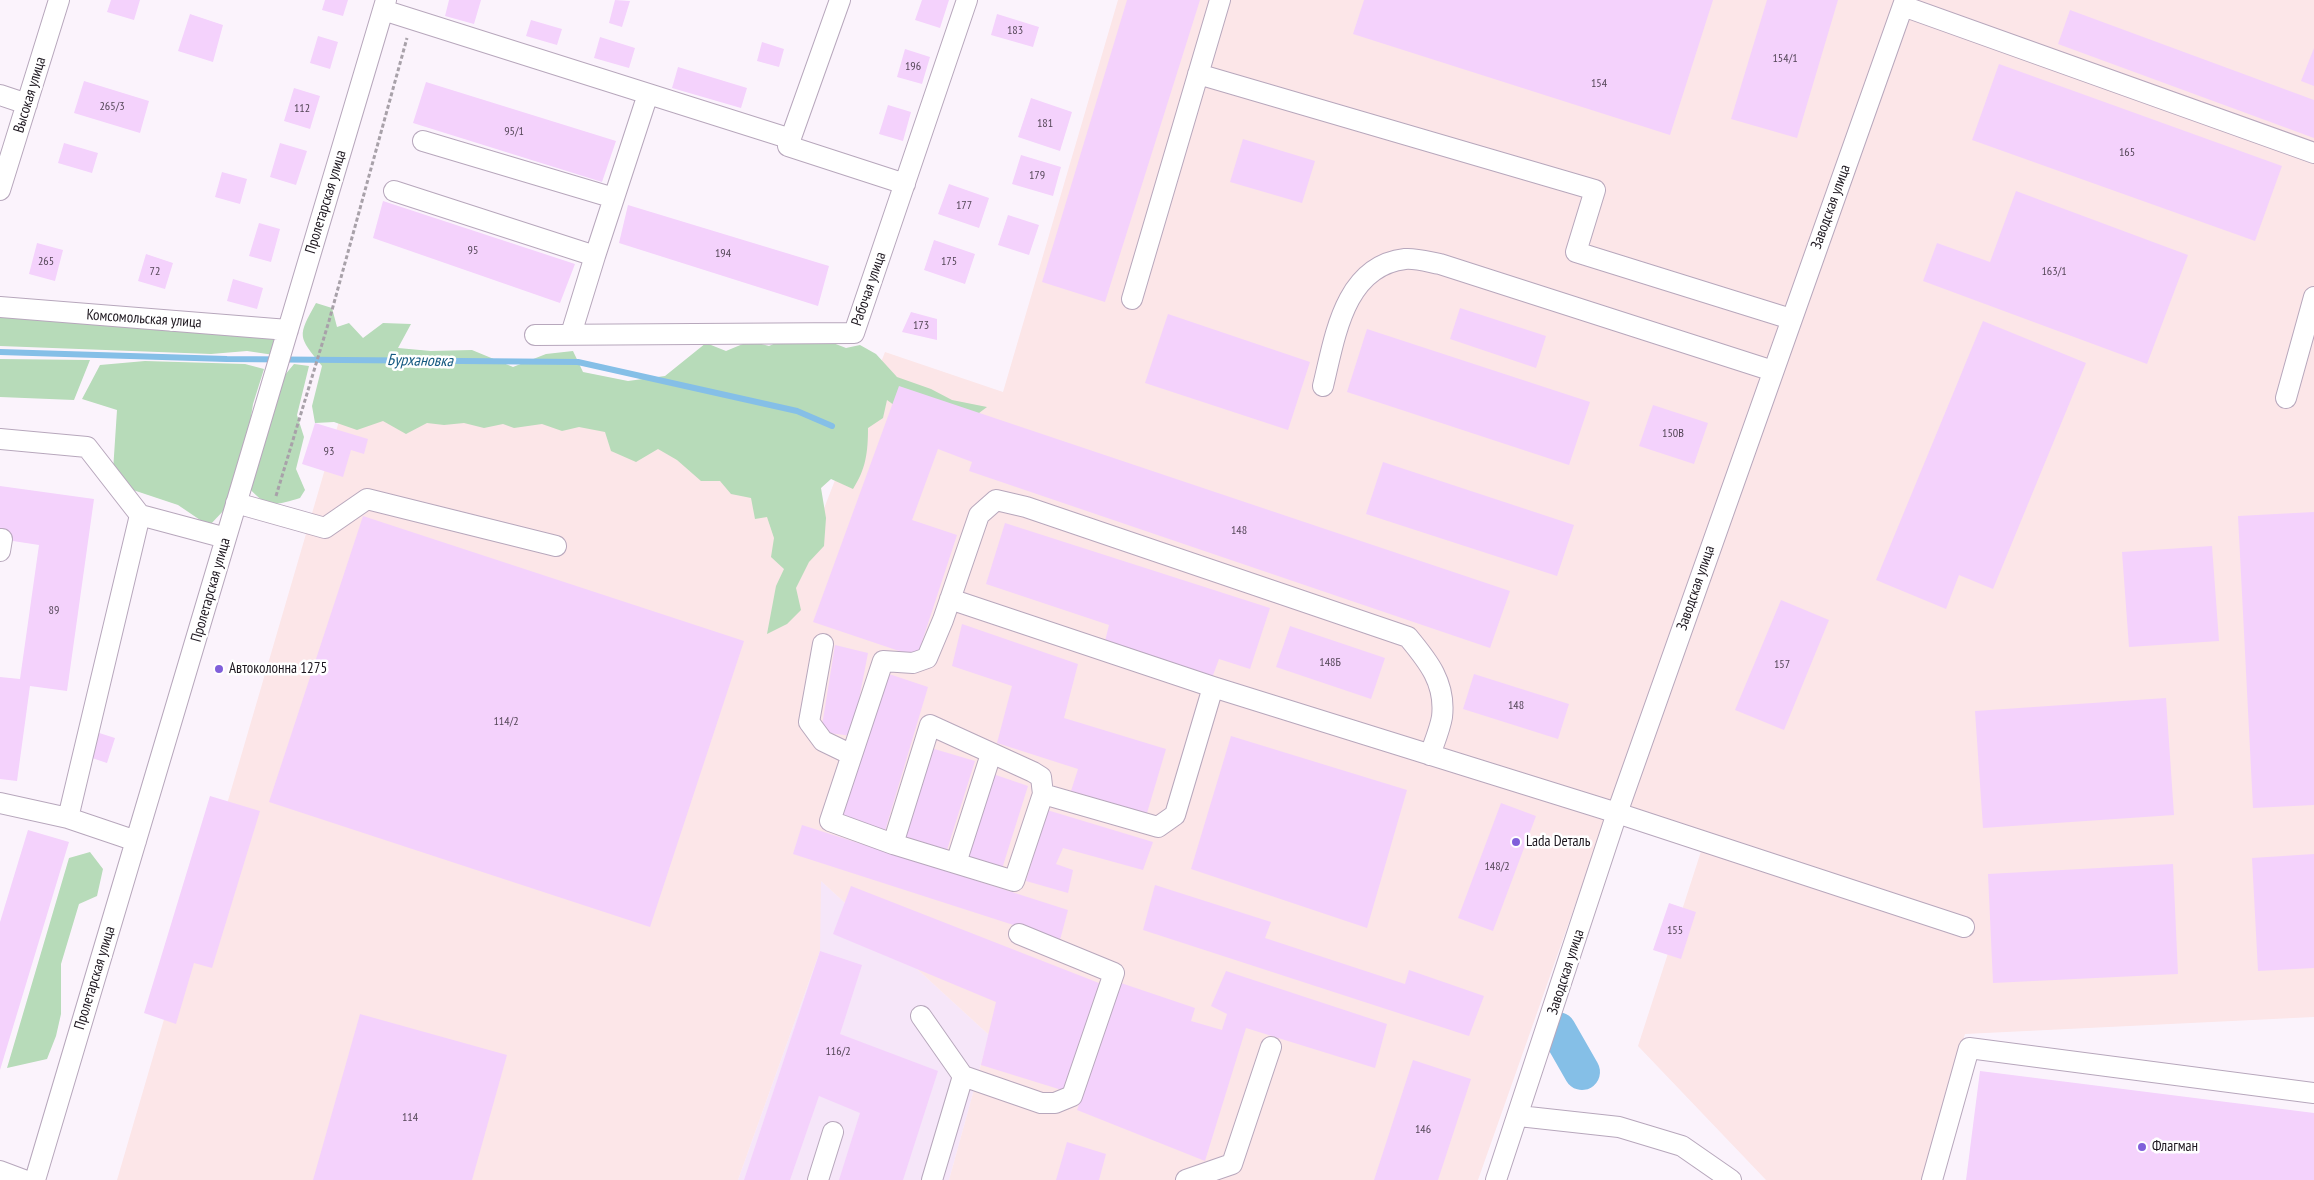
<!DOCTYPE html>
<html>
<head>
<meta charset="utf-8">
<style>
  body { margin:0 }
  canvas { display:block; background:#fbf3fc }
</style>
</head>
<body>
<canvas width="2314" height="1180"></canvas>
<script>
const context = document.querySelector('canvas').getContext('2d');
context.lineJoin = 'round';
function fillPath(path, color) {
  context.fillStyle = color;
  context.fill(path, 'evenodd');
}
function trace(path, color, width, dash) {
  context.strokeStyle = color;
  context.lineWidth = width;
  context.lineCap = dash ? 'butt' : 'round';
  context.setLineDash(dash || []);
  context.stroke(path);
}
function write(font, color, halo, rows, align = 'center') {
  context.font = font + ' "PT Sans Narrow",sans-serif';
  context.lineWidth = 5;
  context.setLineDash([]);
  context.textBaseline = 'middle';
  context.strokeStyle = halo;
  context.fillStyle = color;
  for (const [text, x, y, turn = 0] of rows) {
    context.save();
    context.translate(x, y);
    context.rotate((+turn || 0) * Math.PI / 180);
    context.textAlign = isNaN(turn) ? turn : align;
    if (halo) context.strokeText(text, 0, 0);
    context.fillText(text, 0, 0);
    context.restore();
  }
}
const commercial = new Path2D(`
  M820,880L989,1035L949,1180H738L820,951Z`);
const industrial = new Path2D(`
  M1118,0H2314V1017L1965,1034L1922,1180H1766L1638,1046L1706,836L1610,806L1478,1180H949L989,1035L821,881L820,951L738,1180H117L344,404L593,398L823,511L885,352L1003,392Z`);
const green = new Path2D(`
  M316,303L332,308L337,327L349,323L363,338L383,323L411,324L398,348L431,351L472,350L513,367L546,354L573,351L583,372L628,381L665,376L706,343L726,351L750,341L769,346L787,338L828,341L846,348L860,345L876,354L897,377L931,389L952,400L987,407L959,428L909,416L887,400L883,418L868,428C868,452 866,469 853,489L831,479L821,488L826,518L824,546L809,562L796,588L801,610L787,624L767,634L776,586L784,569L771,557L774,538L767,517L755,519L751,498L731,494L720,481H701L677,460L658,449L636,462L611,451L605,432L579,427L562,431L542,424L514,428L503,424L484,428L464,423L444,425L427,423L406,434L383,421L357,430L334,422L315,423L312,406L322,366C298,336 297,337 316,303Z
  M0,313L280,337L274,355L247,351L211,354L0,346Z
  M0,359L90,360L74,400L0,397Z
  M145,361L245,364L264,369L253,404L248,436L225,509L209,526L178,505L127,488L113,471L117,410L82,399L100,365Z
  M294,364L309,366L297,415L304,437L296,469L305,490L300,498C274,506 267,508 248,487L284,376Z
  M90,852L103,869L97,896L79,904L61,964V1014L56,1036L47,1059L7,1068L69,858Z`);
const stream = new Path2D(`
  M0,352L227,359L578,362L797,411L832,426`);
const river = new Path2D(`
  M1558,1030L1582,1072`);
const building = new Path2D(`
  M111,0H140L134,20L107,12Z
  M325,0H348L343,16L322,10Z
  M449,0H481L474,24L445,16Z
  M615,0L630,1L622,27L609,23Z
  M922,0H949L940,28L915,20Z
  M1127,0H1200L1105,302L1042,282Z
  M1364,0H1713L1670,135L1353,34Z
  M1767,0H1838L1797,138L1731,119Z
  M2070,10L2314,100V138L2058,44Z
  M190,14L223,25L213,62L178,51Z
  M997,14L1039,27L1033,47L991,35Z
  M531,20L562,29L557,45L526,36Z
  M318,36L338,42L330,69L310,63Z
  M600,37L635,48L629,68L594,58Z
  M762,42L784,49L779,67L757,61Z
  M2314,48V86L2301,81Z
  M905,49L930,57L922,84L897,77Z
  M1999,64L2282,166L2255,241L1972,140Z
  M678,67L747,88L741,108L672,88Z
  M84,81L149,101L140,133L74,113Z
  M426,82L616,141L602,182L413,123Z
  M294,88L320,96L310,129L284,121Z
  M1031,98L1072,112L1060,151L1018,137Z
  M888,105L911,112L903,141L879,134Z
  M1243,139L1315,161L1302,203L1230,182Z
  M64,143L98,153L92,173L58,163Z
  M280,143L307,151L296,185L270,177Z
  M1021,155L1061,167L1053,196L1012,184Z
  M222,172L247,179L240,204L215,197Z
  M949,184L989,198L979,228L938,214Z
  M2016,191L2188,255L2147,364L1923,281L1937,243L1990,262Z
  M383,201L575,264L560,303L373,238Z
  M628,205L829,266L818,306L619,243Z
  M1008,215L1039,225L1029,255L998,245Z
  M259,223L280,229L271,262L249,256Z
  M934,240L975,254L965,284L924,270Z
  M37,243L63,250L55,281L29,274Z
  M146,254L173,263L165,289L138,281Z
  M233,279L263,288L257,309L227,301Z
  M1460,308L1546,336L1536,368L1450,339Z
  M911,312L937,319V340L902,332Z
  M1168,314L1310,362L1288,430L1145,383Z
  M1983,321L2086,363L1993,589L1959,575L1946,609L1876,580Z
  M1367,329L1590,402L1569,465L1347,392Z
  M899,386L1510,591L1490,648L969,471L972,462L938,449L912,520L957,535L917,657L813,622Z
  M1653,405L1708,423L1694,464L1639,446Z
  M315,423L368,439L364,454L351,450L343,477L302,464Z
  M1383,462L1574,525L1557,576L1366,514Z
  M0,486L94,499L67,691L30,686L17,781L0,779V677L20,679L39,545L0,539Z
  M2314,512V805L2253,808L2238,516Z
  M363,516L744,641L650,927L269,802Z
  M1005,523L1270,608L1250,669L1219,659L1212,678L1104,645L1109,625L986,584Z
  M2212,546L2219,641L2129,647L2122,552Z
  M1781,600L1829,620L1784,730L1735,710Z
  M962,624L1078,664L1064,718L1166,749L1147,813L1071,791L1078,769L997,743L1012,686L952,666Z
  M1290,626L1385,658L1371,699L1276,667Z
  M835,645L868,653L852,736L821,732Z
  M889,674L928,687L885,831L840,816Z
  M1474,674L1569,704L1558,739L1463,709Z
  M2166,698L2174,815L1983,828L1975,711Z
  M93,731L115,738L107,763L86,756Z
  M1231,736L1407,790L1367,928L1191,869Z
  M931,748L975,761L947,850L906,837Z
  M993,774L1028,786L1001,872L965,860Z
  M210,796L260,811L212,968L194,963L176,1024L144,1013Z
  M1501,803L1536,816L1493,931L1458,918Z
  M1047,810L1153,842L1143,870L1063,848L1056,864L1073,870L1068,893L1026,881Z
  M802,825L1068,910L1060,940L793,854Z
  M28,830L69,842L0,1070V922Z
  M2314,854V968L2258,971L2252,858Z
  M2173,864L2178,974L1993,983L1988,874Z
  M1155,885L1271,922L1265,938L1405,984L1409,970L1484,996L1469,1036L1143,930Z
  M851,886L1104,985L1065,1091L981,1065L996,1002L833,934Z
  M1669,903L1696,912L1681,959L1653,950Z
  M820,951L862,965L840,1034L938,1071L903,1180H839L860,1113L819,1096L790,1180H744Z
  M1226,971L1387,1024L1375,1068L1246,1028L1205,1161L1077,1110L1121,983L1195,1008L1191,1021L1222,1030L1227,1014L1211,1006Z
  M360,1014L507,1055L472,1180H313Z
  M1413,1060L1471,1079L1438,1180H1374Z
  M1980,1071L2314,1113V1180H1966Z
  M1067,1142L1106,1154L1099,1180H1056Z`);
const path = new Path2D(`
  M276,496L329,321L407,38`);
const minor = new Path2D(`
  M840,0L788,146L905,184
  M1903,6L2314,153
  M383,10L791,139
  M1198,74L1595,190L1576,252L1791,319
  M0,95L27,104
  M423,141L614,198
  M0,190L59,0
  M394,191L595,256L571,334
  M595,256L648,94
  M1132,299L1220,0
  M0,307L288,330
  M535,335L854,333L967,0
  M1323,386C1335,337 1344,266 1405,259C1416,258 1429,262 1440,264L1773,371
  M2286,398L2314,297
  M0,439L87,447L140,515L68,818
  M236,503L325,528L367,499L556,546
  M140,515L226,538
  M0,539H2L0,551
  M950,599L1213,687L1617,813L1964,927
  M823,644L809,722L823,741L852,755
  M1043,794L1041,777L1033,772L930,725L893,844L1014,881L1043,794L1158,827L1175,815L1213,687
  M0,803L68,818L136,841
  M893,844L830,821L883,661L913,663L927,658L943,620L979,515L996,500L1026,507L1408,637C1428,661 1446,683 1442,717C1440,729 1434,743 1430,755
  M956,863L991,754
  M921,1016L963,1076L932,1180
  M963,1076L1041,1103H1055L1072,1096L1114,973L1019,934
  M1519,1116L1619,1127L1682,1146L1731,1180
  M0,1171L24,1180
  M35,1180L386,0
  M818,1180L833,1132
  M1186,1180L1232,1164L1271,1047
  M1496,1180L1617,813L1905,0
  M1932,1180L1969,1048L2314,1093`);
const markers = [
  [219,669,5,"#805fda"],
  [1516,842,5,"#805fda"],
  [2142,1147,5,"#805fda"]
];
const numberNames = [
  ["183",1015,31],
  ["154/1",1785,59],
  ["196",913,67],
  ["154",1599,84],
  ["265/3",112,107],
  ["112",302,109],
  ["181",1045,124],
  ["95/1",514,132],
  ["165",2127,153],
  ["179",1037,176],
  ["177",964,206],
  ["95",473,251],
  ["194",723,254],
  ["265",46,262],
  ["175",949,262],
  ["72",155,272],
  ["163/1",2054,272],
  ["173",921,326],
  ["150В",1673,434],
  ["93",329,452],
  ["148",1239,531],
  ["89",54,611],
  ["148Б",1330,663],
  ["157",1782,665],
  ["148",1516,706],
  ["114/2",506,722],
  ["148/2",1497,867],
  ["155",1675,931],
  ["116/2",838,1052],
  ["114",410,1118],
  ["146",1423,1130]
];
const streetNames = [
  ["Высокая улица",30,95,-73],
  ["Пролетарская улица",326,202,-73],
  ["Заводская улица",1831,207,-70],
  ["Рабочая улица",869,289,-71],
  ["Комсомольская улица",144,319,4],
  ["Заводская улица",1696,588,-71],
  ["Пролетарская улица",211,590,-74],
  ["Заводская улица",1566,972,-72],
  ["Пролетарская улица",95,978,-73]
];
const poiNames = [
  ["Автоколонна 1275",229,669],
  ["Lada Dеталь",1526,842],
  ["Флагман",2152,1147]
];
const waterNames = [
  ["Бурхановка",420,361,1]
];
fillPath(commercial, '#f6e6f9');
fillPath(industrial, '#fce6e8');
fillPath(green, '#b7dbb9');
trace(stream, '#85bfe7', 6);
trace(river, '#85bfe7', 36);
fillPath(building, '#f4d2fc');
trace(minor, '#b7a7bc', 22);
trace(path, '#a8a1a9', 3, [4, 2.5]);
trace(minor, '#fff', 20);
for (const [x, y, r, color] of markers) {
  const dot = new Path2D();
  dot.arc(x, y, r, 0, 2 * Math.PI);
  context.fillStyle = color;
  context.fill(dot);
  trace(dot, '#fff', 2);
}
write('12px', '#534656', null, numberNames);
write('15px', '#1d171f', '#fff', streetNames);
write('15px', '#1d171f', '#fff', poiNames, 'left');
write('italic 16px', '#165a81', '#fff', waterNames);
</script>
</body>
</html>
